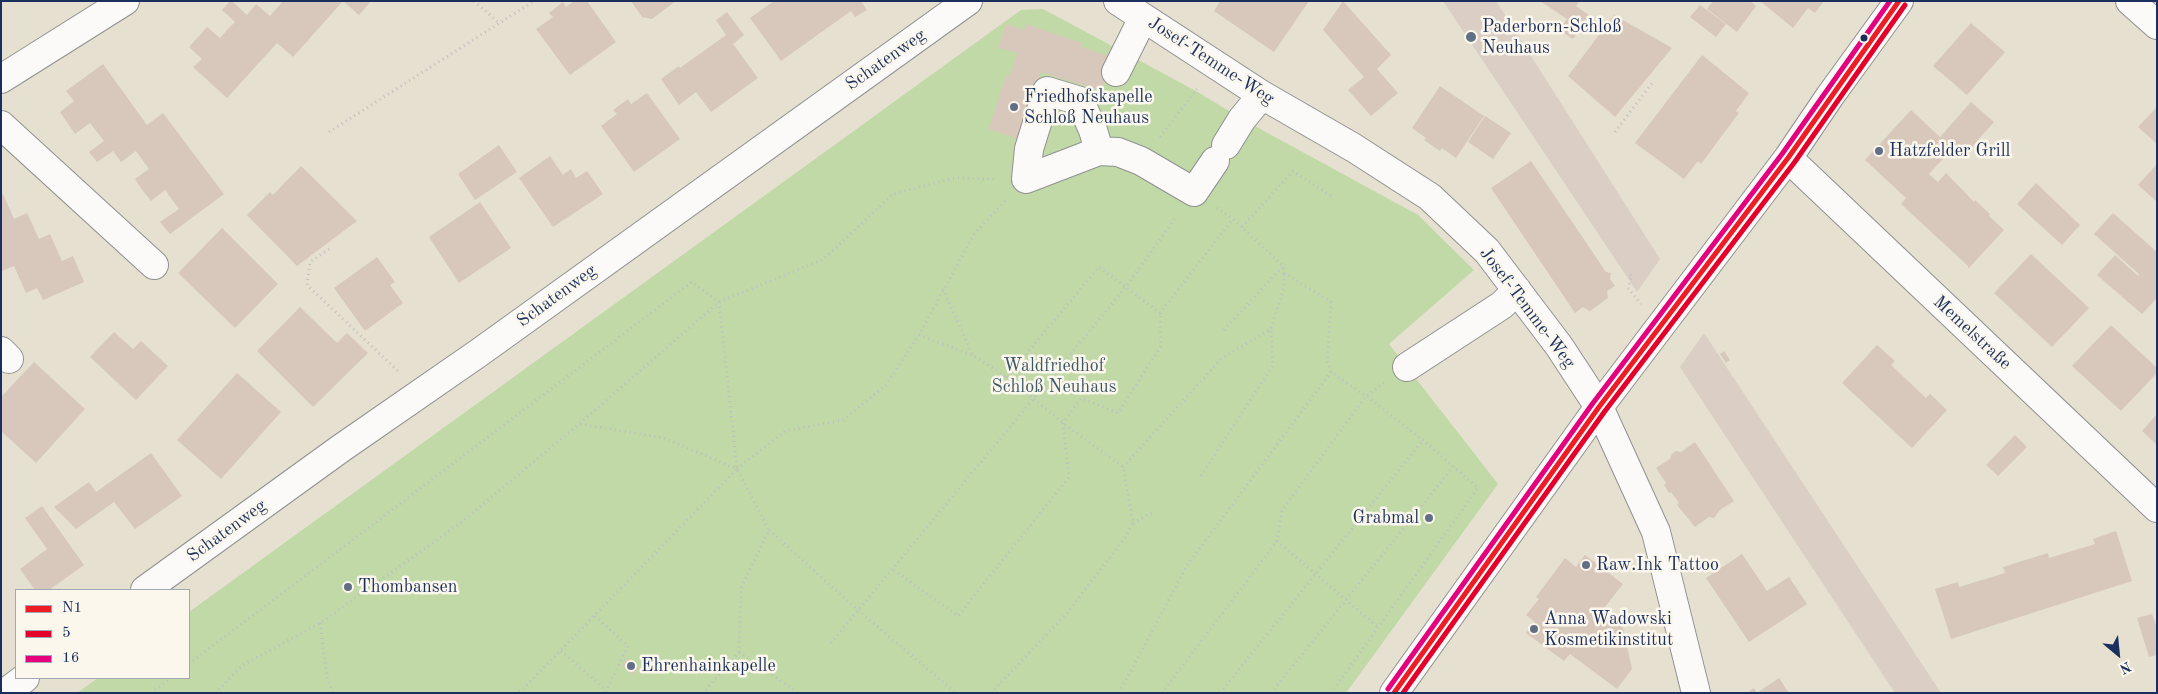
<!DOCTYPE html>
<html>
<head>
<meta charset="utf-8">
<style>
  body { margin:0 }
  #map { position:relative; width:2158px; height:694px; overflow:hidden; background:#e5e0d0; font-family:"Old Standard TT",serif }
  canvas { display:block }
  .frame { position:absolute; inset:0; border:2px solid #1b2f5e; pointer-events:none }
  .legend { position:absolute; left:15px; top:589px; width:175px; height:90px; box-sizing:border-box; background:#fbf7ec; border:1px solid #a1a7b3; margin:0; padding:6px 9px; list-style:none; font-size:15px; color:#1b2f5e }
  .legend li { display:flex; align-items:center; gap:10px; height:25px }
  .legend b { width:25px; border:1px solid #a1a7b3 }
  .north { position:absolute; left:2093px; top:629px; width:50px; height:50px; -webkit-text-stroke:4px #fbf7ec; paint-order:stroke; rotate:152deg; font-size:14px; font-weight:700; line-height:20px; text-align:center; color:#1b2f5e }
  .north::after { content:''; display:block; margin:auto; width:18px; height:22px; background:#1b2f5e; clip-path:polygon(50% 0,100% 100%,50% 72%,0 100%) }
</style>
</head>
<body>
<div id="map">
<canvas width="2158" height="694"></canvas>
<div class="frame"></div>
<ul class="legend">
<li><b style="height:6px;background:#ee1c25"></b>N1</li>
<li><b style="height:6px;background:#e4002b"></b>5</li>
<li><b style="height:6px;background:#e5007d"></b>16</li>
</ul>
<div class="north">N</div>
</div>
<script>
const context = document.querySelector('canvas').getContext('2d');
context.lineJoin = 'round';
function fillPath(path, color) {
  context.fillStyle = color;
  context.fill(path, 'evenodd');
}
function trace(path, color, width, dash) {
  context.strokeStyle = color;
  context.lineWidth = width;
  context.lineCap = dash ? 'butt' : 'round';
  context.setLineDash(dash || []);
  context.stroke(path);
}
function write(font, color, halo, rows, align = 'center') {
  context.font = font + ' "Old Standard TT",serif';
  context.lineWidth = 5;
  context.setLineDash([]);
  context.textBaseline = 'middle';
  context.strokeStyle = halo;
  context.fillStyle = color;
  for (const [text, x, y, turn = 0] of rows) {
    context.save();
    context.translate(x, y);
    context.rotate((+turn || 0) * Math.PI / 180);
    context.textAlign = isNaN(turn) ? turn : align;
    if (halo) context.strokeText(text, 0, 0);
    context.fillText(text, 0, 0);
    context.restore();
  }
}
const industrial = new Path2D(`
  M1443,1H1496L1660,259L1637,292Z
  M1704,333L1941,693H1895L1680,367Z`);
const green = new Path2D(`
  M1043,9L1196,91L1242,119L1418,215L1474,270L1389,344L1498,484L1346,693H77L98,678H189V612L1021,10Z`);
const building = new Path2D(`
  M230,1H232L247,15L256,4L270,16L283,1H371L359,15L343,1L293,57L277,43L227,98L193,67L202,59L189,47L207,27L220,38L227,30L235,22L222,10Z
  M574,1H587L616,42L570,75L536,29L553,17L549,13L563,2L566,7Z
  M631,1H676L652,19L642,17Z
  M774,1H861L867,10L855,17L851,11L781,61L750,18Z
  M1220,1H1309L1274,52L1214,11Z
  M1343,1L1391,55L1377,69L1398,93L1371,116L1348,90L1364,77L1323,30Z
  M1540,1H1579L1576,6L1589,15L1573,39L1559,30L1567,19Z
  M1713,1H1750L1756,6L1737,32L1707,9Z
  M1760,1H1824L1815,13L1808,8L1793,28Z
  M1700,5L1726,24L1716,37L1690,17Z
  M727,12L744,35L733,44L758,78L711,112L696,92L679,105L661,79L679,66L680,68L726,35L716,20Z
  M1614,15L1672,48L1615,117L1568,76Z
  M1971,23L2005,52L1967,95L1933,66Z
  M1006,24L1024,30L1026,24L1082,43L1081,47L1112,57L1101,91L1041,72L1022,140L989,129L1006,75L1010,76L1017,53L998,48Z
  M1702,55L1749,93L1736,111L1739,113L1721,137L1701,164L1698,161L1684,179L1635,143Z
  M103,64L147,125L163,113L224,194L170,234L160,222L179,209L165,190L151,201L143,191L135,179L149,169L136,151L121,162L113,151L97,162L89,152L104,141L90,123L75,134L60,112L74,101L66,91Z
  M1440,86L1484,116L1456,158L1442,148L1440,151L1424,140L1426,138L1412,128Z
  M647,93L680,139L634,172L601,126L617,114L613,110L628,99L631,104Z
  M1971,102L1994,122L1962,158L1952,149L1929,174L1938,182L1946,173L1974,202L1975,200L1990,214L1989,216L2004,230L1968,269V266L1901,204L1906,198L1865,160L1911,110L1940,137Z
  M2157,107V144L2138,127Z
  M1485,116L1511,133L1493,159L1468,142Z
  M499,145L517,172L475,200L458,174Z
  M550,156L563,175L571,169L576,178L587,171L603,194L553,227L519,178Z
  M1531,161L1606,272L1611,273L1610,279L1615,286L1607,291L1608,298L1590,311L1583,307L1575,313L1491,188Z
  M2157,164V202L2138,185Z
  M301,166L357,221L297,266L247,215L270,192L273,195Z
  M2036,183L2080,225L2062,245L2017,204Z
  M3,194L14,219L27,213L39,239L50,234L62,261L73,256L84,282L43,300L37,288L26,293L14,266L2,271L1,195Z
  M480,202L511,248L459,283L429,237Z
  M2113,213L2157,252V298L2142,314L2097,275L2115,255L2138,276L2139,274L2094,234Z
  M222,228L278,284L235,328L178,273Z
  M2031,254L2089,308L2052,347L1994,293Z
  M377,257L395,282L390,285L403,303L365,331L334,288Z
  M300,307L337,343L347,333L368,353L313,407L257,351Z
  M2111,325L2157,368V373L2121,411L2072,366Z
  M114,332L133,349L141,341L168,366L136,400L90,357Z
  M1877,345L1895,361L1891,365L1926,398L1930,394L1947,410L1912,448L1842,383Z
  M1724,351L1730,360L1726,363L1720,354Z
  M34,362L85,409L36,463L1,431V397Z
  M237,373L281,412L221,479L177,440Z
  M2157,414V445L2142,431Z
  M2015,435L2027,447L1998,476L1986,465Z
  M1695,442L1734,501L1720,510L1714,518L1709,517L1695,527L1677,505L1679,503L1671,492L1669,493L1664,485L1666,483L1656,468L1670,459L1672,454L1676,451L1681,452Z
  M151,453L182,496L135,529L114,502L76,529L54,507L89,482L96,492Z
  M42,506L84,565L49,590H35L20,569L47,549L25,518Z
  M2116,531L2132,581L1951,639L1935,589L1958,582L1959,587L2005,573L2003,567L2048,553L2049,558L2095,544L2093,539Z
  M1742,554L1767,591L1789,577L1807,604L1749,642L1706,578Z
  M1585,555L1623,584L1601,612L1623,628L1632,669L1617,689L1570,654L1564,661L1526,633L1535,622L1526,615L1539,599L1536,597L1565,558L1576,567Z
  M2152,614L2157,627V655L2149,657L2137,618Z
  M628,658L639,668L633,675L622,665Z
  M1779,678L1789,693H1757Z
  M1754,688L1757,693H1747Z`);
const path = new Path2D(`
  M474,1L499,23
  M329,132L534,1
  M1615,132L1652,83
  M1160,137L1197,89
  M1217,208L1233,219L1283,266L1284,273L1331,302L1327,360L1331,372L1366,396L1423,440L1478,488L1331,693
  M1242,227L1293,171L1333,197
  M329,249L310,262L307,285L400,373
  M1630,275L1632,276L1628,288L1641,304
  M943,289L973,356
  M1224,330L1282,267
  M919,335L974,356L1007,377
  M1123,467L1222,358L1271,329L1284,287V273
  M737,469L785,431L843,420L886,385L919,335L974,234L1007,199
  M1201,476L1273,365L1271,329
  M1133,523L1153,512
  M769,530L859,611L956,693
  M1277,541L1379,628
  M894,570L958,616L1069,477L1063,423L1081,398L1118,413L1161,346L1160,313
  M595,616L628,646L605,693
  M320,623L327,677L333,693
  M831,643L1126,287L1176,217
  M561,651L606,690
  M739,652L798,693
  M189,664L692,282L719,302L737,469L769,530L741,588L739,652L703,693
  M151,693L171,678
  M215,693L243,665L320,623L458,525L579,424L719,302L824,259L893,194L955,178L997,179
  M514,693L522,690L737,469L664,438L580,424
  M991,693L1066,614L1125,538L1133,523L1123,467L1063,423L1007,377L1099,267L1160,313L1233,219
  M1119,693L1188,564L1331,372
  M1162,693L1277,541L1282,510L1366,396L1384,383
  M1220,693L1423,440
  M1271,693L1453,467`);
const minor = new Path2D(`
  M1118,1L1262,95L1354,148L1430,197L1487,251L1559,346L1599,407L1656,532L1696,693
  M2130,1L2157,25
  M1116,72L1143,18
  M1,79L125,1
  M1,125L154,265
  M1226,145L1242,119L1262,95
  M1099,151L1093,130L1080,101L1047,91L1029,149L1026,179L1099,151L1118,152L1141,161L1194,192L1215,161
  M1788,158L2157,508
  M1,351L9,359
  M1407,367L1502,305L1517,290
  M145,590L340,449L480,352L968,1
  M5,693L25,678
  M1394,693L1599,407L1788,158L1830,96L1899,1`);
const bus1 = new Path2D(`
  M1394,693L1599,407L1788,158L1899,1`);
const bus2 = new Path2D(`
  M1403,693L1605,411L1794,163L1905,5`);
const bus3 = new Path2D(`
  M1388,689L1593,403L1782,154L1890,1`);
const markers = [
  [1471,37,6,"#626d86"],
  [1864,38,4.5,"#1b2f5e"],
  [1014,107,5,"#626d86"],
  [1879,151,5,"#626d86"],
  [1429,518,5,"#626d86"],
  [1586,565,5,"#626d86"],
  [348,587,5,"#626d86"],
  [1534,629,5,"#626d86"],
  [631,666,5,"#626d86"]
];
const poiNames = [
  ["Paderborn-Schloß",1482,27],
  ["Neuhaus",1482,48],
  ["Friedhofskapelle",1024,97],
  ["Schloß Neuhaus",1024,118],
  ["Hatzfelder Grill",1889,151],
  ["Grabmal",1419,518,"right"],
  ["Raw.Ink Tattoo",1596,565],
  ["Thombansen",358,587],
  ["Anna Wadowski",1544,619],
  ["Kosmetikinstitut",1544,640],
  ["Ehrenhainkapelle",641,666]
];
const streetNames = [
  ["Schatenweg",886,60,-35],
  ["Josef-Temme-Weg",1211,61,33],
  ["Schatenweg",557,296,-36],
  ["Josef-Temme-Weg",1527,308,53],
  ["Memelstraße",1972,333,43],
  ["Schatenweg",227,531,-36]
];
const parkNames = [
  ["Waldfriedhof",1054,366],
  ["Schloß Neuhaus",1054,387]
];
fillPath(industrial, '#dacec5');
fillPath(green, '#c0d9a6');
fillPath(building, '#d8c8bc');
trace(minor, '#909191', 30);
trace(path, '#bebfc1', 3, [1, 4]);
trace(minor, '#fbfaf8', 28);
trace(bus1, '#ee1c25', 5);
trace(bus2, '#e4002b', 5);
trace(bus3, '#e5007d', 5);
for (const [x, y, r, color] of markers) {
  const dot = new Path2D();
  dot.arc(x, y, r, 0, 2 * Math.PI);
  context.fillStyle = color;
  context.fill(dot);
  trace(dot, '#fbf7ec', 2);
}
write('18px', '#1b2f5e', '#fbf7ec', poiNames, 'left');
write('18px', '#1b2f5e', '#fbf7ec', streetNames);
write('18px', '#3d5867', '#fbf7ec', parkNames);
</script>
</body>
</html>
